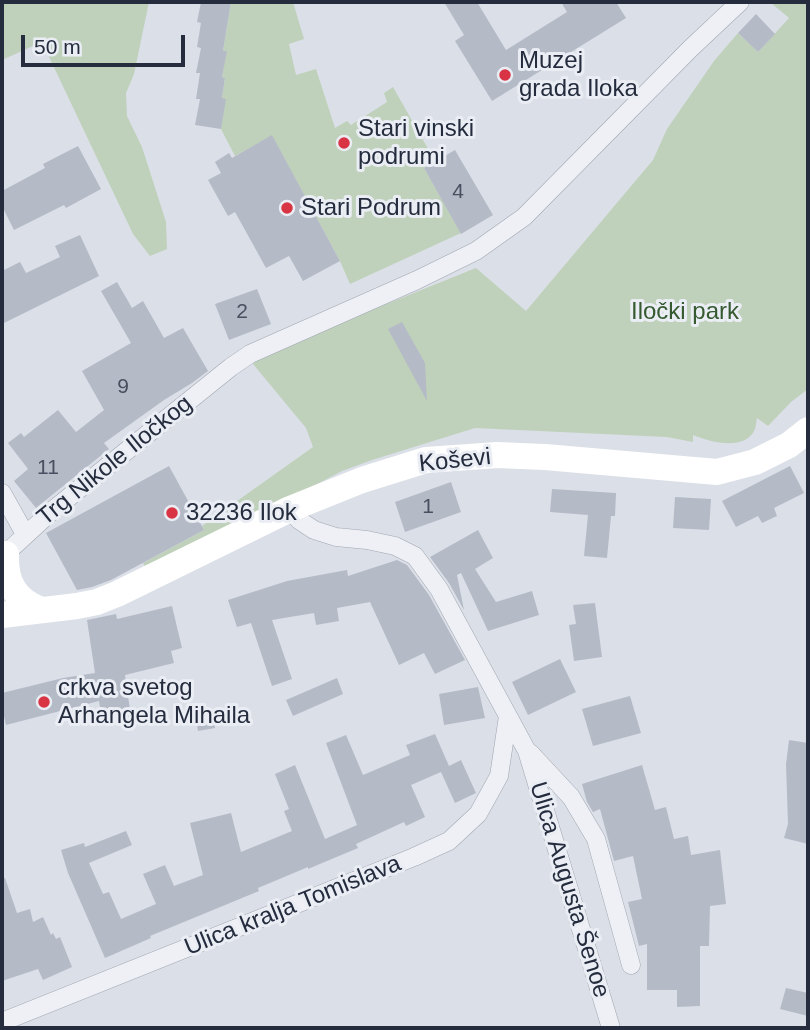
<!DOCTYPE html>
<html>
<head>
<meta charset="utf-8">
<style>
  body { margin:0 }
  #map { position:relative; width:810px; height:1030px; overflow:hidden; background:#dbdfe7; font-family:Helvetica,sans-serif }
  canvas { display:block }
  .frame { position:absolute; inset:0; border:4px solid #242c3e; pointer-events:none }
  .scale { position:absolute; left:21px; top:35px; width:164px; height:32px; box-sizing:border-box; border:4px solid #242c3e; border-top:0; padding-left:9px; font-size:21px; line-height:24px; white-space:nowrap; color:#242c3e; -webkit-text-stroke:5px #eaeef4; paint-order:stroke }
</style>
</head>
<body>
<div id="map">
<canvas width="810" height="1030"></canvas>
<div class="frame"></div>
<div class="scale">50 m</div>
</div>
<script>
const context = document.querySelector('canvas').getContext('2d');
context.lineJoin = 'round';
function fillPath(path, color) {
  context.fillStyle = color;
  context.fill(path, 'evenodd');
}
function trace(path, color, width, dash) {
  context.strokeStyle = color;
  context.lineWidth = width;
  context.lineCap = dash ? 'butt' : 'round';
  context.setLineDash(dash || []);
  context.stroke(path);
}
function write(font, color, halo, rows, align = 'center') {
  context.font = font + ' Helvetica,sans-serif';
  context.lineWidth = 6;
  context.setLineDash([]);
  context.textBaseline = 'middle';
  context.strokeStyle = halo;
  context.fillStyle = color;
  for (const [text, x, y, turn = 0] of rows) {
    context.save();
    context.translate(x, y);
    context.rotate((+turn || 0) * Math.PI / 180);
    context.textAlign = isNaN(turn) ? turn : align;
    if (halo) context.strokeText(text, 0, 0);
    context.fillText(text, 0, 0);
    context.restore();
  }
}
const green = new Path2D(`
  M2,2H149L134,74L126,93L127,116L142,147L166,222L167,249L150,256L133,234L42,42L2,60Z
  M231,2H293L304,39L289,44L296,75L316,69L335,128L347,121L351,125L387,102L384,93L393,87L435,161L424,168L461,233L350,284L340,261L272,136L235,156L221,129L222,98L225,78L222,77L226,51H223Z
  M770,2H808V389L791,402L768,426L757,418C756,422 756,426 755,429C745,452 710,442 693,435V442L667,437L475,428L372,460L342,471L244,522L146,568L143,563L204,530L202,526L313,447L306,428L253,364L267,352L476,268L526,311L653,160L667,129L714,61L738,33L758,52L789,18Z`);
const building = new Path2D(`
  M201,2H231L223,51H227L222,77L225,78L222,98L226,99L221,129L195,125L200,99H196L200,73H196L201,48L197,47L201,23L197,22Z
  M444,2H477L506,50L567,12L561,2H616L626,18L492,101L455,41L464,35Z
  M756,14L775,34L758,52L738,33Z
  M272,135L340,261L303,281L289,256L266,268L235,212L228,216L208,180L221,173L215,162L229,153L232,158Z
  M78,146L101,189L66,208L64,205L14,230L2,206V191L45,168L43,164Z
  M455,150L493,215L461,234L424,168Z
  M80,235L99,276L2,324V271L20,262L26,273L60,257L55,246Z
  M117,282L132,308L143,301L164,338L183,328L208,371L192,383L164,400L104,443L109,449L36,508L14,481L28,469L8,443L21,433L24,437L58,410L76,432L104,410L82,371L131,343L101,291Z
  M257,289L271,324L229,340L215,304Z
  M402,322L425,363L427,401L388,329Z
  M169,466L204,530L111,580L92,587L77,590L46,533Z
  M790,466L804,493L774,508L777,516L762,523L758,516L736,527L722,501Z
  M451,482L461,512L405,532L395,502Z
  M552,489L616,493L615,516H611L607,558L584,556L588,515L550,512Z
  M675,497L711,499L709,530L673,528Z
  M478,530L493,558L475,569L496,602L532,591L539,615L488,631L461,573L457,575L464,610L449,583L430,557Z
  M397,560L407,565L429,595L465,660L435,674L424,653L399,665L370,602L337,608L339,621L316,625L314,613L272,620L292,679L272,686L251,623L237,627L228,600L287,581L347,570L348,576Z
  M595,603L602,657L574,661L569,625L576,624L573,605Z
  M172,606L182,648L171,651L174,663L125,675L131,717L102,721L99,701L6,725L2,708V693L63,678L95,673L87,620L116,614L117,619Z
  M560,659L576,692L528,715L512,682Z
  M337,678L343,694L293,716L286,700Z
  M478,687L485,718L444,725L439,694Z
  M630,696L641,733L593,746L582,709Z
  M212,709L215,728L198,731L195,713Z
  M435,734L449,766L461,760L476,793L455,803L441,772L411,785L425,817L406,826L404,822L356,844L358,848L308,869V867L258,888L259,891L150,936L151,938L105,958L68,873L61,850L84,843L85,847L126,831L132,845L89,863L103,894L109,892L121,919L156,904L143,874L165,865L174,886L203,875L190,823L231,813L241,852L292,831L284,811L289,809L275,774L295,765L325,839L357,825L326,743L346,735L363,775L410,755L406,745Z
  M789,740L808,743V798L806,825H808V844L784,838L788,824L786,764Z
  M642,765L655,810L666,807L674,839L688,836L691,855L720,850L726,904L710,906L709,946H700V1006L677,1007V990H647V944L639,946L628,902L642,899L633,856L614,861L600,809L593,812L587,802L582,784Z
  M2,878H5L17,913L30,909L33,922L43,917L51,935L53,933L56,939L60,937L72,967L43,980L38,969L2,981Z
  M786,988L808,993V1016L780,1009Z`);
const minor = new Path2D(`
  M2,493L25,534
  M290,509L299,520L314,530L336,537L367,540L395,546L415,556L439,589L527,751L611,1028
  M2,557L53,510L231,367L250,354L417,280L476,251L524,217L691,48L740,2
  M530,753L571,797L596,839L631,965
  M2,1022L414,857L449,841L478,814L499,776L508,716`);
const secondary = new Path2D(`
  M6,554C5,582 15,601 42,610
  M2,615L77,606L97,602L117,594L290,509L362,480L426,460L497,455L545,457L717,472L755,462L789,445L808,430`);
const markers = [
  [505,75,7,"#d83443"],
  [344,143,7,"#d83443"],
  [287,208,7,"#d83443"],
  [172,513,7,"#d83443"],
  [44,702,7,"#d83443"]
];
const numberNames = [
  ["4",458,192],
  ["2",242,312],
  ["9",123,387],
  ["11",48,468],
  ["1",428,507]
];
const poiNames = [
  ["Muzej",519,61],
  ["grada Iloka",519,89],
  ["Stari vinski",358,129],
  ["podrumi",358,157],
  ["Stari Podrum",301,208],
  ["32236 Ilok",186,513],
  ["crkva svetog",58,688],
  ["Arhangela Mihaila",58,716]
];
const parkNames = [
  ["Iločki park",685,312]
];
const streetNames = [
  ["Trg Nikole Iločkog",115,461,-39],
  ["Koševi",455,461,-6],
  ["Ulica Augusta Šenoe",569,890,73],
  ["Ulica kralja Tomislava",293,906,-22]
];
fillPath(green, '#bfd1bb');
fillPath(building, '#b5bac7');
trace(minor, '#a0a6b1', 19);
trace(minor, '#eef0f5', 18);
trace(secondary, '#fff', 26);
for (const [x, y, r, color] of markers) {
  const dot = new Path2D();
  dot.arc(x, y, r, 0, 2 * Math.PI);
  context.fillStyle = color;
  context.fill(dot);
  trace(dot, '#eaeef4', 2.5);
}
write('21px', '#485060', null, numberNames);
write('24px', '#242c3e', '#eaeef4', poiNames, 'left');
write('24px', '#365a30', '#eaeef4', parkNames);
write('24px', '#242c3e', '#eaeef4', streetNames);
</script>
</body>
</html>
